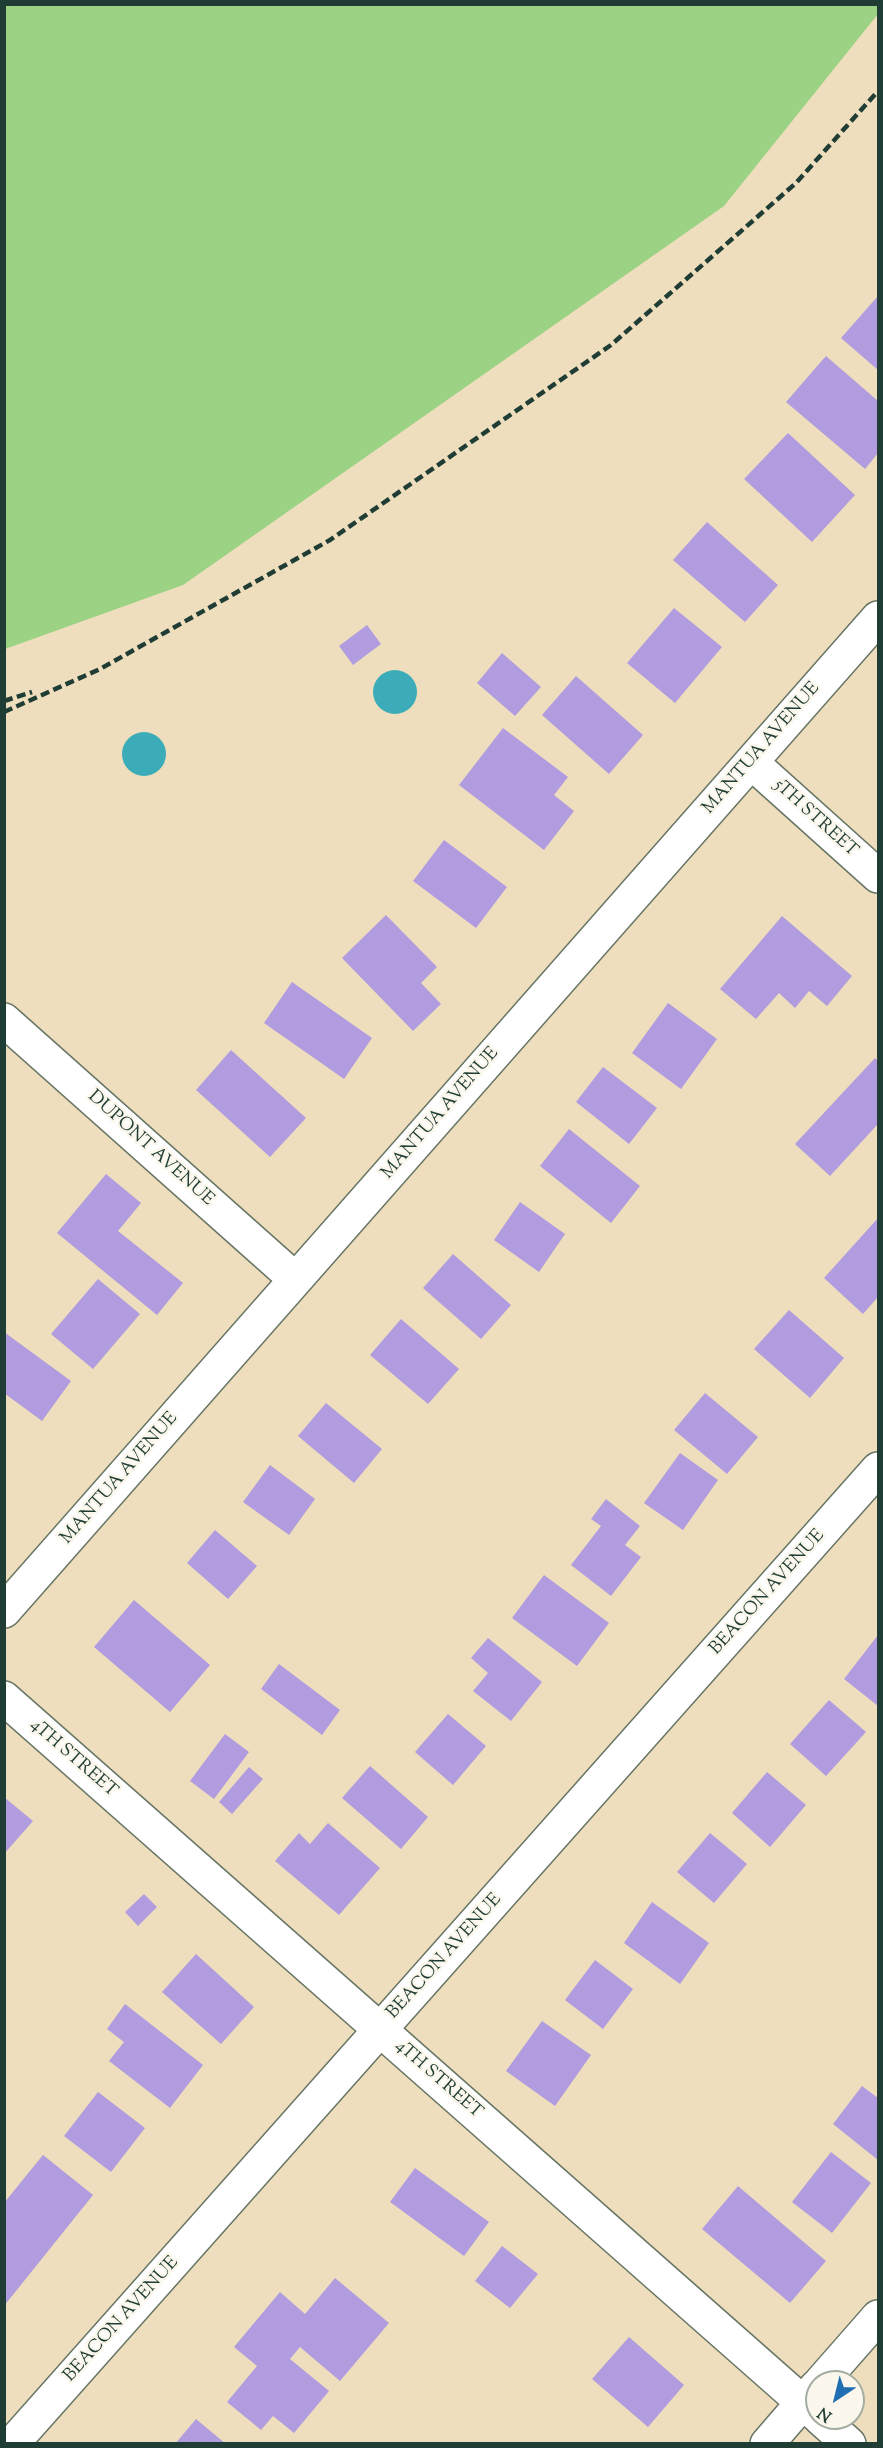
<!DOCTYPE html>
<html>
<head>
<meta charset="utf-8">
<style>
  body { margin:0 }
  #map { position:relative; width:883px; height:2448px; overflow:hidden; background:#eedebd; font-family:"Sorts Mill Goudy",serif }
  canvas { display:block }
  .frame { position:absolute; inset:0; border:6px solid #1f3d34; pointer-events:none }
  .north { position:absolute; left:805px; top:2370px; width:60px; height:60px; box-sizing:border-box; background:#fbf7ec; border:2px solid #a3ada2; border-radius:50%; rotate:215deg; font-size:16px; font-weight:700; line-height:24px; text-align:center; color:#1f3d34 }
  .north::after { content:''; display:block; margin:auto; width:21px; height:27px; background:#1f6fb2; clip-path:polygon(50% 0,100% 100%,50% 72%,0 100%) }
</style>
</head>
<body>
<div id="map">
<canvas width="883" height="2448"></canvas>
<div class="frame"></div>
<div class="north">N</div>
</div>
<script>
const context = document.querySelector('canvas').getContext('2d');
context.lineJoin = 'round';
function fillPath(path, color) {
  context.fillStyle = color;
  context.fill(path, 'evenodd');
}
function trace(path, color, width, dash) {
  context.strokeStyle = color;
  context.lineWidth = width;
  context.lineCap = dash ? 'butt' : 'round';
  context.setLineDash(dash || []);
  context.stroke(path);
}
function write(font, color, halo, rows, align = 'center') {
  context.font = font + ' "Sorts Mill Goudy",serif';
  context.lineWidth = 5;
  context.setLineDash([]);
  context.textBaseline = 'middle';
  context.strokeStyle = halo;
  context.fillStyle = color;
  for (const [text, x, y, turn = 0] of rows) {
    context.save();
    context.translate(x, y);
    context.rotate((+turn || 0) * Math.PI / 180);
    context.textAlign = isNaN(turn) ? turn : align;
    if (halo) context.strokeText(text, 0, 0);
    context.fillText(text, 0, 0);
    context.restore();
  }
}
const green = new Path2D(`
  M5,4H878V14L724,206L183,585L5,649Z`);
const water = new Path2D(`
  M373 692a22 22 0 1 1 44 0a22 22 0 1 1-44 0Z
  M122 754a22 22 0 1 1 44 0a22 22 0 1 1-44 0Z`);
const building = new Path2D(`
  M878,296V370L841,338Z
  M826,356L878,401V453L865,469L786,402Z
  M788,433L855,495L812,542L744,479Z
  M707,522L778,585L745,622L673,560Z
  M674,608L722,647L675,703L627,663Z
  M367,625L381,644L353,665L339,646Z
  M502,653L541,687L515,716L477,683Z
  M576,676L643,735L609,774L542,715Z
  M503,728L568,777L554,795L574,811L544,850L459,785Z
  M444,840L507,887L476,928L413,881Z
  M386,915L437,967L421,983L441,1004L413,1031L342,958Z
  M782,916L852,976L827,1006L809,991L795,1008L779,993L756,1019L720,989Z
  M292,982L372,1038L344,1079L264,1023Z
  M668,1003L717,1039L681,1089L632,1053Z
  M231,1050L306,1118L270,1157L196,1090Z
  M875,1058L878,1061V1124L830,1176L795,1144Z
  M603,1067L657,1108L629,1144L576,1102Z
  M569,1129L640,1186L611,1223L540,1166Z
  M106,1174L141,1203L118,1231L183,1283L157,1315L57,1233Z
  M520,1202L565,1234L539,1272L494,1240Z
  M878,1218V1297L863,1314L824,1278Z
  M453,1254L511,1305L481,1339L423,1288Z
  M98,1279L140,1314L93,1369L51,1334Z
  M789,1310L844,1358L810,1398L754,1349Z
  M401,1319L459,1369L428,1404L370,1355Z
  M4,1332L71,1381L42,1421L4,1393Z
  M705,1393L758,1437L727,1474L674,1430Z
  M326,1403L382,1449L354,1483L298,1436Z
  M680,1453L718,1480L683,1530L644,1503Z
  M270,1465L315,1499L289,1535L243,1502Z
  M606,1499L640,1526L625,1545L641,1557L611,1596L571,1565L601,1526L591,1519Z
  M215,1530L257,1566L228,1599L187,1563Z
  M544,1575L609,1623L577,1666L512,1618Z
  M134,1600L210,1665L170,1712L94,1647Z
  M878,1635V1706L844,1679Z
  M488,1638L542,1682L511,1721L473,1691L488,1673L471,1658Z
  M279,1664L340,1710L322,1735L261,1689Z
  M829,1700L866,1732L826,1776L790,1744Z
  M448,1714L486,1746L453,1785L415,1752Z
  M225,1734L249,1752L214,1799L190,1781Z
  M370,1766L428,1817L401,1849L342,1798Z
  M249,1767L263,1779L232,1814L219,1802Z
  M767,1772L806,1805L770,1847L732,1813Z
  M4,1797L33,1821L4,1854Z
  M328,1823L380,1868L339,1915L275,1861L299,1833L310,1844Z
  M710,1833L747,1864L714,1903L677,1872Z
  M144,1894L157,1907L138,1926L125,1912Z
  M652,1902L709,1943L680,1984L624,1943Z
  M196,1954L254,2007L221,2044L162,1992Z
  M595,1960L633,1989L603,2029L565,2000Z
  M125,2004L203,2065L170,2108L109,2061L124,2042L107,2029Z
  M542,2021L591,2055L555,2106L506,2071Z
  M862,2086L878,2098V2160L833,2124Z
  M98,2092L145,2128L111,2172L64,2136Z
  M831,2152L871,2183L832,2233L792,2202Z
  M43,2155L93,2195L4,2306V2203Z
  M415,2168L489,2222L464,2256L390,2202Z
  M738,2186L826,2261L790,2303L702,2229Z
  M502,2246L538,2274L510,2308L475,2281Z
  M335,2278L389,2323L340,2381L300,2347L290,2359L329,2391L294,2433L273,2416L261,2430L227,2402L257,2366L234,2347L280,2292L305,2314Z
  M629,2337L684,2385L648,2427L592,2379Z
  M196,2419L226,2444H175Z`);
const minor = new Path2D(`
  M751,762L878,876
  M4,1020L295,1279
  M4,1611L878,618
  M4,1698L817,2415
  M821,2382L878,2317
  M820,2418L849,2444
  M12,2444L878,1469
  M767,2444L817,2386`);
const rail = new Path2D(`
  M4,701L32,692
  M4,712L100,669L330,540L611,345L796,183L878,91`);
const streetNames = [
  ["MANTUA AVENUE",762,749,-49],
  ["5TH STREET",815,819,42],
  ["MANTUA AVENUE",441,1114,-49],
  ["DUPONT AVENUE",150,1149,42],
  ["MANTUA AVENUE",120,1479,-49],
  ["BEACON AVENUE",768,1593,-48],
  ["4TH STREET",73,1759,41],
  ["BEACON AVENUE",445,1957,-48],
  ["4TH STREET",438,2080,41],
  ["BEACON AVENUE",122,2320,-48]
];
fillPath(green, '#9bd284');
fillPath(water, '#3cacb8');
fillPath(building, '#b09cde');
trace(minor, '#677564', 36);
trace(minor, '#fff', 33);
trace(rail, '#1f3d34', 4.5, [9, 4.5]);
write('18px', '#1f3d34', '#fbf7ec', streetNames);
</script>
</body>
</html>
